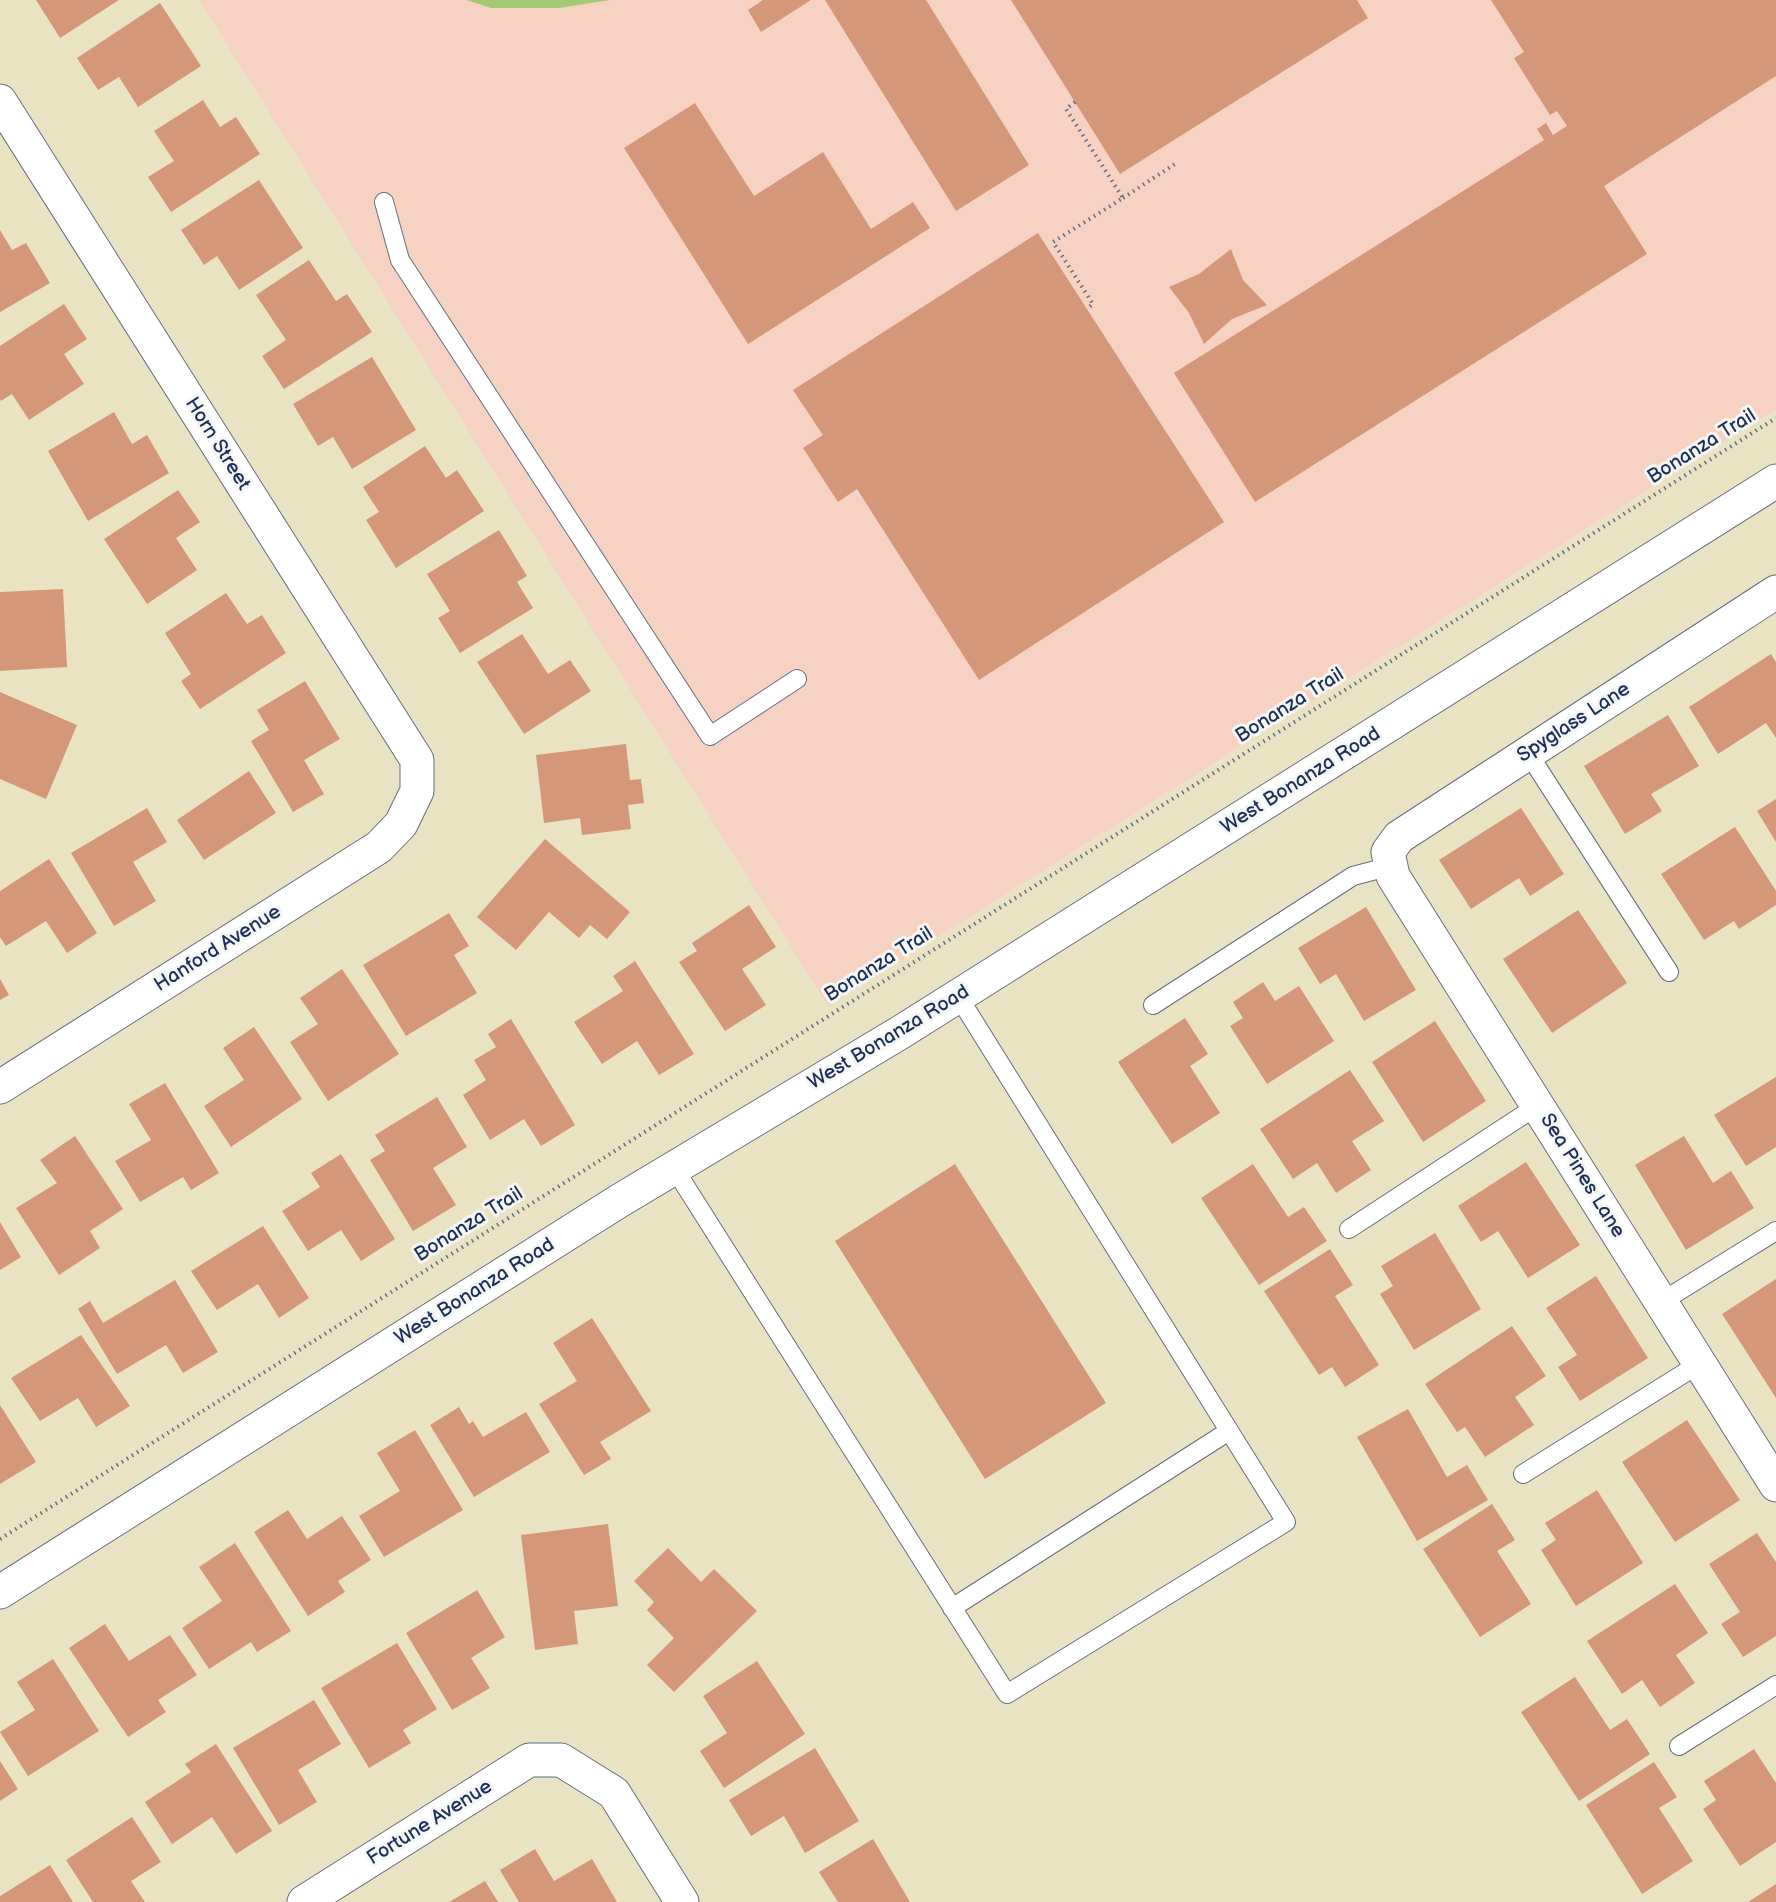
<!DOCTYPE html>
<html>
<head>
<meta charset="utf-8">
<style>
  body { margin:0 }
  canvas { display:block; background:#eae3c3 }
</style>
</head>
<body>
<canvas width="1776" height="1902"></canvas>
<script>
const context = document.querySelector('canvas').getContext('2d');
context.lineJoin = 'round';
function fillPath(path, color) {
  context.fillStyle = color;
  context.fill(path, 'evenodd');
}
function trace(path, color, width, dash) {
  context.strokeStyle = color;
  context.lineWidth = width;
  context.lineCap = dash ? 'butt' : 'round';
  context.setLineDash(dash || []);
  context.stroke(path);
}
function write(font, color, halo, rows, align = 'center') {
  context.font = font + ' "Balsamiq Sans",sans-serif';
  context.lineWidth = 6;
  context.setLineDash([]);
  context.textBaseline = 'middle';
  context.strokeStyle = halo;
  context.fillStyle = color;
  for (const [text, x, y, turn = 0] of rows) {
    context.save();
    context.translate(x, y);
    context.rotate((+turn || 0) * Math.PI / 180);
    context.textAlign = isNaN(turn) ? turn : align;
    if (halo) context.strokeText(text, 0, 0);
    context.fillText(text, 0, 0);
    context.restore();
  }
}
const built = new Path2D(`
  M199,0H1776V409L828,1006Z`);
const green = new Path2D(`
  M466,0H610L559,8H491Z`);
const building = new Path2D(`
  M36,0H119L60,38Z
  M763,0H811L761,32L748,10Z
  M825,0H926L1029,165L956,211Z
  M1011,0H1357L1368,18L1120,174Z
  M1491,0H1776V76L1604,186L1647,254L1255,502L1174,373L1544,140L1537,129L1546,123L1553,135L1567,126L1557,111L1550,115L1514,58L1524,52Z
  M160,3L201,66L138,107L119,77L98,90L77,58Z
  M203,100L220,127L236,117L260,154L171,212L148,177L174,161L154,131Z
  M695,103L754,196L823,152L871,229L913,202L930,228L748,344L624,148Z
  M259,180L303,248L239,290L217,256L204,265L181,230Z
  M0,230L12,250L26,243L50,283L0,312Z
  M1038,233L1224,522L979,680L857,489L838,502L803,448L823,435L793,390Z
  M1231,249L1243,280L1267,305L1232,319L1204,344L1189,313L1169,287L1199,274Z
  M309,260L336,301L347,294L372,332L284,389L262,356L286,340L256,295Z
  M64,304L87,339L64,354L84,384L29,420L12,394L1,401L0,399V346Z
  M372,357L416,430L352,469L333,437L318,446L293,404Z
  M114,412L132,444L147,435L169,473L88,521L48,451Z
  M425,446L446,478L457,470L484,511L396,568L366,520L379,512L363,487Z
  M178,490L200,522L176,538L197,570L147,604L104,539Z
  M499,530L527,576L517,582L533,608L460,653L438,618L450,611L427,574Z
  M63,589L67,667L0,671V592Z
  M226,593L247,624L262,615L286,653L200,709L181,681L191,674L165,633Z
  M522,634L548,674L570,660L591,691L524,734L477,662Z
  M1771,654L1776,662V738L1766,723L1718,754L1689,707Z
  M305,681L340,739L304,760L324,794L293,812L251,741L269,730L257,710Z
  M0,692L77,725L46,799L0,779Z
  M1668,715L1699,766L1651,794L1662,811L1625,834L1584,766Z
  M626,744L630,780L641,779L644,803L628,805L631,829L582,835L580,818L544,823L536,755Z
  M249,771L276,813L204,860L177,820Z
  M1776,799V842L1757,811Z
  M147,808L167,842L133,862L156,901L114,926L71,853Z
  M1521,808L1564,874L1530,896L1519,878L1471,909L1439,860Z
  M1735,827L1776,891V905L1739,929L1734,921L1704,940L1661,874Z
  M545,839L630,912L607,939L590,925L579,938L549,912L516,950L477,917Z
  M49,859L97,933L67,953L46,921L6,946L0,937V891Z
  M749,905L776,947L742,969L766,1005L725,1031L679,962L697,951L692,943Z
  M1366,907L1416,990L1364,1021L1336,974L1320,984L1298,948Z
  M1578,910L1627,983L1552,1033L1503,959Z
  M449,913L469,946L454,955L477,993L406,1036L363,965Z
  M635,961L694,1054L659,1075L637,1041L602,1064L574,1022L623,991L613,976Z
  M342,969L399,1054L328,1101L290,1042L318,1024L300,998Z
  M0,979L9,995L0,1000Z
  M1263,982L1275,1001L1299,986L1334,1041L1267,1084L1230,1026L1243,1018L1233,1002Z
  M1185,1018L1208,1054L1190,1066L1220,1113L1172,1144L1118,1062Z
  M511,1019L575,1125L541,1146L524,1119L490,1140L463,1095L486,1080L474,1060L496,1047L488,1034Z
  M1435,1021L1486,1101L1423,1142L1372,1062Z
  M254,1027L302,1099L231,1147L204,1106L244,1080L223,1048Z
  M1350,1070L1384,1121L1352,1141L1371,1170L1336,1193L1317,1163L1293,1179L1260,1129Z
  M1776,1077V1147L1746,1166L1714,1115Z
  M165,1083L219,1173L191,1190L183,1177L140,1202L115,1161L151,1140L129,1104Z
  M437,1097L467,1147L433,1168L456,1205L413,1231L370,1160L385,1151L375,1135Z
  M75,1136L123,1209L90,1231L100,1248L59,1275L16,1208L57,1183L40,1160Z
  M1684,1136L1713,1183L1731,1171L1754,1208L1686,1250L1635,1165Z
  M341,1154L395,1239L361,1261L341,1230L308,1251L282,1211L320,1187L311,1173Z
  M1526,1162L1580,1245L1528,1278L1498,1231L1481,1242L1458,1206Z
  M955,1164L1106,1403L985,1479L835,1241Z
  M1253,1164L1288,1217L1304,1207L1327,1241L1259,1285L1201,1198Z
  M0,1222L21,1257L0,1270Z
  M263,1226L309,1298L279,1318L258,1284L217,1310L191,1271Z
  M1435,1233L1481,1309L1414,1350L1380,1294L1393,1286L1381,1266Z
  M1330,1249L1353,1285L1335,1296L1379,1365L1345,1387L1332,1367L1319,1375L1264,1291Z
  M1596,1276L1648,1358L1580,1401L1558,1367L1577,1355L1546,1308Z
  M1776,1279V1398L1722,1314Z
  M175,1280L218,1352L183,1373L166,1345L117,1374L78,1309L90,1301L103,1323Z
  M592,1318L651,1411L600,1442L611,1459L584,1475L539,1404L577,1381L553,1343Z
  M1512,1326L1546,1376L1515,1397L1534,1425L1485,1457L1465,1427L1457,1432L1425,1384Z
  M81,1335L130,1406L96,1427L78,1398L40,1421L11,1378Z
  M0,1405L36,1462L0,1484Z
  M459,1407L469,1424L473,1421L483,1437L526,1412L550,1452L474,1497L430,1425Z
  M1408,1409L1447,1477L1467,1465L1488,1500L1417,1541L1357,1437Z
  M1687,1420L1740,1500L1675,1542L1622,1462Z
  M415,1430L463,1510L384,1557L359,1516L400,1491L377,1453Z
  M1597,1490L1643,1563L1576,1606L1541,1550L1556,1540L1545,1523Z
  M1492,1504L1515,1540L1497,1551L1531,1604L1480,1637L1423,1549Z
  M288,1510L307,1539L342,1516L371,1560L338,1581L345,1592L308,1616L254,1532Z
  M608,1524L618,1606L574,1611L578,1644L535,1650L521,1535Z
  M1757,1533L1776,1562V1636L1743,1657L1721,1624L1740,1612L1709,1564Z
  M235,1543L291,1631L257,1652L251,1642L209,1669L182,1628L222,1601L199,1567Z
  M668,1548L701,1582L714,1569L757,1611L674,1692L647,1665L674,1638L647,1610L654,1602L634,1581Z
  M1675,1584L1708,1633L1676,1655L1695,1683L1660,1707L1642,1680L1622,1694L1587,1641Z
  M477,1590L505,1637L471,1658L490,1688L452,1710L406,1633Z
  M105,1624L129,1661L170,1635L197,1675L158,1700L166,1712L128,1737L69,1648Z
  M397,1643L437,1709L403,1730L411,1743L369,1768L321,1688Z
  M53,1659L99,1731L28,1776L0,1732L35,1710L17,1682Z
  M757,1661L805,1734L724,1788L700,1751L727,1733L703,1696Z
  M1575,1677L1610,1730L1627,1719L1650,1754L1579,1801L1521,1712Z
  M314,1700L341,1744L298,1770L317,1802L279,1825L233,1748Z
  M216,1744L272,1831L236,1854L212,1817L172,1844L145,1802L191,1772L185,1764Z
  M815,1748L859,1821L805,1853L784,1816L751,1836L729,1800Z
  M1754,1749L1776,1783V1842L1740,1866L1703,1809L1716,1800L1704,1781Z
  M0,1761L18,1789L0,1801Z
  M1654,1762L1677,1797L1659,1808L1693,1861L1642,1894L1586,1805Z
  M132,1817L161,1862L131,1881L145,1902H93L66,1860Z
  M873,1839L910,1902H838L819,1872Z
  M535,1849L554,1881L592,1859L617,1902H519L500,1870Z
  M50,1865L73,1902H0V1896Z
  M485,1881L498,1902H449Z
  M1776,1884V1902H1748Z`);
const path = new Path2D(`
  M1075,102L1066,109L1123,198L1053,242L1093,304L1087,309
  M1123,198L1175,164
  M0,1539L1776,418`);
const lane = new Path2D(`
  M384,202L400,260L710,736L797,679
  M1528,753L1669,972
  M1153,1005L1353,876L1391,866
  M674,1168L1007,1694L1286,1522L958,996
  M1349,1229L1537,1106
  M1661,1302L1776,1231
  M1523,1474L1699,1364
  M952,1608L1229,1431
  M1679,1746L1776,1685`);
const street = new Path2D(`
  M0,101L417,760V791L401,824L379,847L0,1087
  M1776,592L1399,837L1388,852L1393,876L1776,1485
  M304,1902L529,1760H561L614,1793L682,1902`);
const secondary = new Path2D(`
  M0,1592L619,1201L901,1032L1776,481`);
const streetNames = [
  ["Horn Street",217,444,58],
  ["Bonanza Trail",1702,447,-32],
  ["Bonanza Trail",1290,706,-32],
  ["Spyglass Lane",1574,723,-33],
  ["West Bonanza Road",1301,781,-32],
  ["Hanford Avenue",218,949,-32],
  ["Bonanza Trail",879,965,-32],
  ["West Bonanza Road",889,1038,-31],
  ["Sea Pines Lane",1582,1176,58],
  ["Bonanza Trail",469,1225,-32],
  ["West Bonanza Road",475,1292,-32],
  ["Fortune Avenue",430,1823,-32]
];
fillPath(built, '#f6d2c3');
fillPath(green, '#a4c974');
fillPath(building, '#d4977a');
trace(lane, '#636e81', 20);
trace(street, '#636e81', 35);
trace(secondary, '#636e81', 35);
trace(path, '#636e81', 4, [1.5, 4.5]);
trace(lane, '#fff', 18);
trace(street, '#fff', 33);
trace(secondary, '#fff', 33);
write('20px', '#1b2f5e', '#f6f6f2', streetNames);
</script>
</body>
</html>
